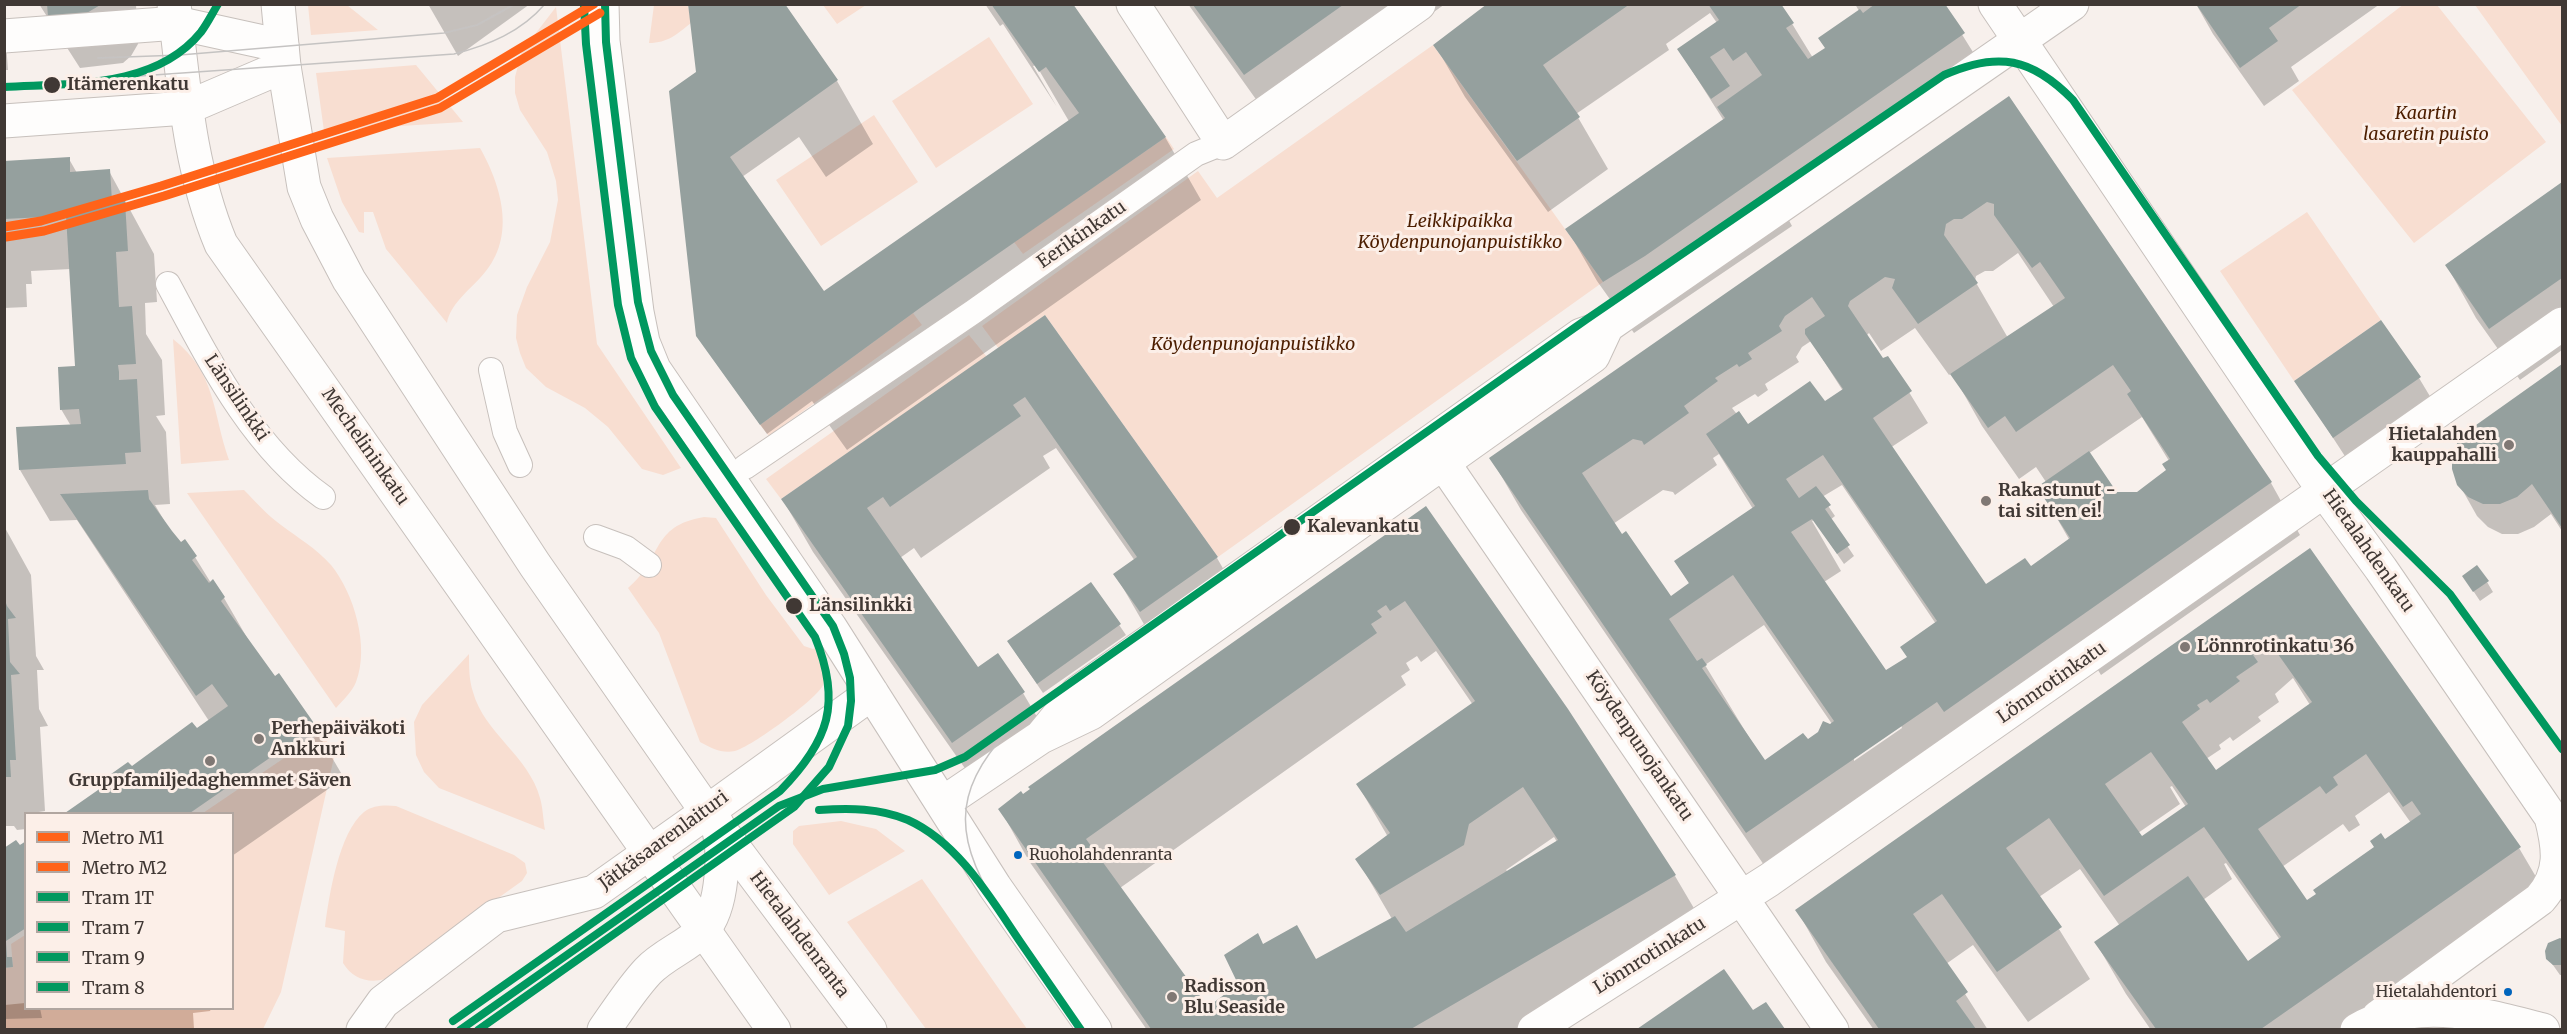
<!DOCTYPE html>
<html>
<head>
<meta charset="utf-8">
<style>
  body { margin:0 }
  #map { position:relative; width:2567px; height:1034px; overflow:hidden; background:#f7f0ec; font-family:Merriweather,serif }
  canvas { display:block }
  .frame { position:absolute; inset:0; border:6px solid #403834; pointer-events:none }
  .legend { position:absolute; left:24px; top:812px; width:210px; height:198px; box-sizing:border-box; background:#fcefe8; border:2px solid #b1a6a0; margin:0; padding:8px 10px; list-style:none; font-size:18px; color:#403834 }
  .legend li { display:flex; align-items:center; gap:12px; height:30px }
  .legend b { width:30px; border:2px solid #b1a6a0 }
</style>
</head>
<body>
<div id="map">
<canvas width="2567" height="1034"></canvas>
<div class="frame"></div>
<ul class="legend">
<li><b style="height:8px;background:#ff6319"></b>Metro M1</li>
<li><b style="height:8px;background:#ff6319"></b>Metro M2</li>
<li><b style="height:8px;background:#00985f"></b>Tram 1T</li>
<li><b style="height:8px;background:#00985f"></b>Tram 7</li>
<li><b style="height:8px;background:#00985f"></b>Tram 9</li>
<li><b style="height:8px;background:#00985f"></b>Tram 8</li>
</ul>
</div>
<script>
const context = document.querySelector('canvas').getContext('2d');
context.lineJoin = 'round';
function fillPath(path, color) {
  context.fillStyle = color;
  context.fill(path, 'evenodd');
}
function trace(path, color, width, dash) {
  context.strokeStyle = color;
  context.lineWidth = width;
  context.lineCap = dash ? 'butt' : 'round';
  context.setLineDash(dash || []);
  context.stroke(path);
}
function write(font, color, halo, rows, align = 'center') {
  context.font = font + ' Merriweather,serif';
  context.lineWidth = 6;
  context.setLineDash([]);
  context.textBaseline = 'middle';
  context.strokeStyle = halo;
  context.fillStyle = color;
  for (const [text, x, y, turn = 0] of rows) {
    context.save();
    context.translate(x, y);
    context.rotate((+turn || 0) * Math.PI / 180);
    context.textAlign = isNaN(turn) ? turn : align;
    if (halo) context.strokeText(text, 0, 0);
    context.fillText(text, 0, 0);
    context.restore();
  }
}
const green = new Path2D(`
  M2404,4L2437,5L2546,142L2414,243L2292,90Z
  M308,5H347L378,30L311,35Z
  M654,5H688L691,23C677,34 668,43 649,43Z
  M823,5H866L837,24Z
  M2475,5H2562V126Z
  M556,7L597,344L681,468L663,475L642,469L608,427L585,408L546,387L526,368L520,353L516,338L517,315L527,287L550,242L558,200L556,181L547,152L520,110L515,93V77L522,51Z
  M989,37L1033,104L936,168L892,101Z
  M1433,45L1603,282L1218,557L1045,315L999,349L982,326L1198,171L1217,198Z
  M416,65L463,122L324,131L316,73Z
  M874,115L918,182L821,246L776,180Z
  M1166,137L1174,149L1023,254L1014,242Z
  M480,148C503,189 517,240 480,278C468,291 450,305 447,323L386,249L373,212H364V233L359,232L342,202L327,158Z
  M2307,212L2381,320L2294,381L2220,271Z
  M913,313L922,325L769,436L760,425Z
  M969,335L987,357L781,499L766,479Z
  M173,339C217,374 212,412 229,460L181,464Z
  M244,490C256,502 267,515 281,525C298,538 316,548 331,565C354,593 370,647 356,682C352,692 343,700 336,708L187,493Z
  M704,517L716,518L766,595L804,646L813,649L821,645C825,659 829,671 823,685C817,699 751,747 735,751C722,754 711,748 700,742L659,633L628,588C663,559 650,526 704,517Z
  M469,654C469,667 469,680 473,692C484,733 529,756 540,798C543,808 543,819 545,830L439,788L424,772L416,755L414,722L422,705Z
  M321,733L335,753L281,992L263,1029L5,1030V968L13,967L11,944L25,935L26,1008H232V814L203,813Z
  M396,806L514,855L525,863L527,873L522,881L385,979C368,984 352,978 343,963L345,931L325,927C329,896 339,832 364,812C373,805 385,805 396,806Z
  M841,821L876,829L905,851L829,895L793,844V831L799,826Z
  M922,879L1027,1029H926L847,922Z`);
const water = new Path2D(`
  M25,1003L26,1008L211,1009L210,1011L193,1013L194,1029H5V1005Z`);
const shadow = new Path2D(`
  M39,4H136L138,44L131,56L123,63L80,68Z
  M428,4H530L458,56Z
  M783,4L837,81L873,144L826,177L799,137L742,177L824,294L1070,123L1036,65L1033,66L1057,107L1003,24L1000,26L985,4H1071L1165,137L1201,200L847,450L812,401L767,434L704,346L697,73Z
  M1188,4H1445L1275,126Z
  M1490,4H1780L1813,58L1826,48L1859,11L1855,4H1943L1986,73L1785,213L1792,226L1634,333L1597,281L1567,229L1724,121L1679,50L1717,23L1710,13L1666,44L1669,50L1576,114L1608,169L1548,212L1465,97L1435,45Z
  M2196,4H2380L2291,67L2299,81L2264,106L2213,34Z
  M4,16L8,70H4Z
  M2008,98L2271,483L2300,535L2101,675L2093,662L1777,884L1521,510L1491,458ZM2018,253L2054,307L2008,338L1975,281L1976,276L1985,271H1993ZM1915,328L1949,375L1952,373L1982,426L2019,479L2036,467L2046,482L2039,487L2070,541L2030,568L1986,586L1890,448L1928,423L1888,358L1882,360L1866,336L1869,333L1881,351ZM1811,341L1843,391L1825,403L1752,433L1732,408L1755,394L1758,397L1768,390L1765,384L1799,362L1796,357L1802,347ZM2142,417L2169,461L2167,471L2138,493H2115L2088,454ZM1719,454L1753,509L1676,562L1690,585L1670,598L1613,524L1663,490L1673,492L1675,495L1717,465L1713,458ZM1842,485L1936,624L1902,648L1908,658L1886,672L1824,582L1841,571L1812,521L1814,520L1844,564L1854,556L1830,520L1835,516L1822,497ZM1764,625L1832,724L1807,741L1764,762L1705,665ZM1901,725L1902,728L1854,761V757Z
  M69,159L77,173L109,171L154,254L157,302L145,303L146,334L162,360L165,415L156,416L166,432L170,504L155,505L171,532L195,557L211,583L224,598L253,648L314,727L344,778L232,856V814H68L131,768L209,721L77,520L50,521L20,470L71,426L61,409L76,367L71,269L31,271L32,284H26L27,307L4,308V163Z
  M2562,184V350L2520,380L2476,318L2447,266Z
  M1044,317L1217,558L1247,610L1145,626L1115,574L1135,561L1056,448L1043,456L1050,468L921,558L914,548L900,558L978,669L1023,693L1053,744L983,794L813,552L783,500Z
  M2562,366V531L2551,514L2534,527L2518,534H2502L2488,527L2477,516L2459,484L2470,431Z
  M2419,378L2437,408L2352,467L2296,381Z
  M1426,508L1567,710L1675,876L1705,927L1531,1030H1147L1029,861L1000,809L1023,796ZM1436,651L1473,705L1358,785L1388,837L1357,859L1392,919L1316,961L1240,985L1208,1010L1120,888L1406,685L1401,676L1410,670L1406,663L1417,656L1421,662ZM1554,837L1557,842L1508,872L1506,870Z
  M4,526L31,575L36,656L44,670H37L39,709L48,726L40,727L45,811L26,814V829L17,830L14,826H4Z
  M2310,550L2519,848L2542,887L2339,1030H2151L2126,994L2096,943L2120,926L2080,869L2039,897L2090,979L2028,1022L1973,945L1946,964L1988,1030H1874L1826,962L1797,910ZM2293,678L2310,705L2215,772L2206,759L2221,749L2219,745L2230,737L2233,741L2261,721L2258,717L2279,702L2275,694ZM2172,786L2186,807L2142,838L2138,833L2180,804L2170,787ZM2389,792L2411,823L2307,902L2282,867L2343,824L2349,832L2360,825L2355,816ZM2226,863L2280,940L2247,963L2203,900L2232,879L2224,864Z
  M2487,582L2493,592L2480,601L2470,586Z
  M1091,584L1126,635L1043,693L1015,652Z
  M26,843V1008H40L42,1018L4,1019V850Z
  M2560,940L2562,942V975H2560L2548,958Z
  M1724,971L1753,1012L1766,1004L1783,1030H1640Z`);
const building = new Path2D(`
  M47,4H102L85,14L48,17Z
  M688,4H785L838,80L730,157L824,291L1079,113L1046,67L1039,72L991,4H1073L1166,137L920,308L760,425L696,336L669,91L696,72Z
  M1487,4H1630L1543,65L1580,117L1517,161L1433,45Z
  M1708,4H1781L1794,23L1786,28L1808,59L1825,48L1818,38L1860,9L1863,13L1875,4H1945L1965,33L1645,256L1603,282L1565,229L1725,118L1717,107L1762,75L1746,52L1733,61L1724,48L1710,57L1730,86L1711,99L1677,49L1719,20Z
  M2196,4H2302L2269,28L2278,41L2240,68Z
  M1193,5H1343L1244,75Z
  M2009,96L2272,482L1944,712L1937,702L1746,833L1489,458ZM1987,202L1994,204V215L2032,268L2040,262L2065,298L1950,374L1988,428L2005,416L2016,432L2113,365L2131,391L2127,394L2170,459L2162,464L2166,470L2137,492H2113L2114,488L2089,451L2037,487L2070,538L2031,566L2025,558L1986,584L1873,418L1912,391L1888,356L1883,358L1848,306L1850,301L1885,277L1895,279L1892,288L1918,324L1978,283L1944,235L1946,224L1954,219H1962ZM1812,297L1825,316L1805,329V334L1843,389L1825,401L1810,381L1748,424L1739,411L1706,434L1755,506L1674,561L1689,583L1671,596L1626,531L1622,534L1582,473L1633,439L1642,441L1644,445L1689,413L1684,406L1718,381L1715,378L1737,364L1739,367L1752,359L1748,353L1782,331L1779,326L1785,316ZM1823,455L1937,621L1900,647L1907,657L1886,670L1791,532L1812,519L1837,554L1850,545L1825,509L1831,505L1816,486L1799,498L1786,479ZM1733,575L1834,721L1830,724L1823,721L1818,732L1808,739L1803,733L1765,760L1702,668L1707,665L1702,658L1697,661L1669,619Z
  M70,157V172L110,169L112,201H125L128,251L116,252L119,307L132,306L136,364L118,365L119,372V380L137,379L141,452L125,453L126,464L19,470L16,427L81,424L79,409L60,410L58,367L75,366L66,216L4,219V161Z
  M2562,182V278L2489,329L2445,265Z
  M1045,315L1218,557L1140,612L1113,574L1137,557L1025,397L1013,405L1021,416L890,507L883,497L867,508L978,667L998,653L1025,692L952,743L781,499Z
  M2381,320L2421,377L2333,438L2294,381Z
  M2562,364V528L2532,484L2517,497L2500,504H2483L2468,497L2457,485L2452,469V456L2458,441L2469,430Z
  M148,490L149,499L172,531L181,542L185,539L197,556L192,560L209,583L213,579L225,597L221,601L275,676L279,673L316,726L190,813H65L108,783L104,779L128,762L132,766L192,722L197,728L228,706L212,684L196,696L60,494Z
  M1426,506L1568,709L1676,875L1411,1029H1151L998,809L1021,791L1023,794L1030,789L1028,787ZM1405,601L1475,701L1356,784L1390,833L1355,859L1380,895L1464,845L1469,824L1523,787L1558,840L1406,932L1395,916L1316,959L1297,925L1263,944L1258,933L1224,955L1238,984L1208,1007L1086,839L1377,633L1371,624L1382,617L1377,611L1386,605L1390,611Z
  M2310,548L2521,847L2261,1029H2156L2094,942L2188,876L2248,961L2281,937L2204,827L2104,896L2049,818L2006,848L2062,927L1997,972L1942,894L1913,914L1968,992L1956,1001L1976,1029H1879L1795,910ZM2276,634L2283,644L2275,650L2312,702L2216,770L2182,722L2200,709L2197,705L2207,699L2210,703L2240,681L2236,677L2258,662L2253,655ZM2151,752L2188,804L2142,836L2105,784ZM2366,754L2403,807L2412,801L2421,814L2385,839L2381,833L2370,841L2374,847L2313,890L2316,894L2307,900L2258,829L2320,786L2326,794L2338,785L2333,777Z
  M2477,565L2489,581L2473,592L2462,576Z
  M1091,582L1121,624L1037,684L1007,641Z
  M4,597L7,606L16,618L8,619L10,662L20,674L11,675L16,760H10L11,777H4Z
  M16,840L20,845L26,841V928L6,941L7,957H12L13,967L4,968V848Z
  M2560,938L2562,939V965H2553L2546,959L2545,951L2548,943Z
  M1724,969L1753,1010L1766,1002L1785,1029H1637Z`);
const pedestrian = new Path2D(`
  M168,284C209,360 251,446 323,497
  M491,370L505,432L520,465
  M745,467L973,312L1196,154L1223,143
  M596,537L626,548L649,565`);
const minor = new Path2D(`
  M602,4L603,41L637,312L643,342L654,369L830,627L995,887L1095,1030
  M1133,4L1223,143L1419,4
  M1444,464L1832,1030
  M1041,737L1077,693L1581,335L1607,326L2072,4
  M943,803L1041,737L1091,713L1593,356L1607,326
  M707,812L872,693
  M1534,1030L1769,880L2324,491`);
const tertiary = new Path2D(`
  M4,36L177,23L282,46
  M4,121L186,108L284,66`);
const secondary = new Path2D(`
  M1995,4L2324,491
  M363,1030L383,1002L496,916L594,892L707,812
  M604,1030C618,1010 632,988 648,971C664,954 688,946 703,930C723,908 726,850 717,824`);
const primary = new Path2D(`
  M174,4C184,87 189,167 221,244L774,1030
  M278,4L284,66L304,187L317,219L349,280L535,565L707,812L870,1030
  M2562,324L2324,491L2381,569L2551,817L2562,827
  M2378,1017L2540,899C2563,873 2559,848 2551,817
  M2357,1030C2417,995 2480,1014 2543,1030`);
const tram = new Path2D(`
  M98,58L180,55L444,33L477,25L515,4
  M125,77L454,54C489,45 521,32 545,4
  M997,907C949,829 955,784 1020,718`);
const tram1 = new Path2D(`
  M819,810C850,808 879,808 908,820C959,843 991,899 1021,943C1041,972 1061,1001 1081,1030
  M460,1030L779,806L823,789L935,770L965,757L1587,319L1944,75C1998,51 2032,58 2073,100L2318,456L2356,501L2450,594L2562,749`);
const tram2 = new Path2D(`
  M478,1030L794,807L829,767L848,726L851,701L850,678L844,654L833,626L673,395L651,351L638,302L606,42L605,4`);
const tram3 = new Path2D(`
  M453,1021L780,791C829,741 842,703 815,637L655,407L631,358L618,305L586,44L584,5`);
const tram4 = new Path2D(`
  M4,87C70,83 155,89 201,32C207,24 212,14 218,4`);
const metro1 = new Path2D(`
  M4,227L41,221L161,186L437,98L594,4`);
const metro2 = new Path2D(`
  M6,237L44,231L164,196L440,108L600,13`);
const markers = [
  [52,85,9,"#403834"],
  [2509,445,6,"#807874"],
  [1986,501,6,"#807874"],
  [1292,527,9,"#403834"],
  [794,606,9,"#403834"],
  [2185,647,6,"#807874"],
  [259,739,6,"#807874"],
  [210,761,6,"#807874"],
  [1018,855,5,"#0065bd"],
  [2508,992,5,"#0065bd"],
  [1172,997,6,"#807874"]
];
const busNames = [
  ["Ruoholahdenranta",1029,855],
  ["Hietalahdentori",2497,992,"right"]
];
const stopNames = [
  ["Itämerenkatu",67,85],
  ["Kalevankatu",1307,527],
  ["Länsilinkki",809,606]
];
const parkNames = [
  ["Kaartin",2426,114],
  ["lasaretin puisto",2426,135],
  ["Leikkipaikka",1460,222],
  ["Köydenpunojanpuistikko",1460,243],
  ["Köydenpunojanpuistikko",1253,345]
];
const streetNames = [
  ["Eerikinkatu",1082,235,-35],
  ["Länsilinkki",236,398,56],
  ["Mechelininkatu",365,447,55],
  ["Hietalahdenkatu",2368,551,55],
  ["Lönnrotinkatu",2052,683,-35],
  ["Köydenpunojankatu",1639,746,56],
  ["Jätkäsaarenlaituri",664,841,-36],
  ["Hietalahdenranta",799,935,53],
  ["Lönnrotinkatu",1650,956,-32]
];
const poiNames = [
  ["Hietalahden",2497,435,"right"],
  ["kauppahalli",2497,456,"right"],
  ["Rakastunut -",1998,491],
  ["tai sitten ei!",1998,512],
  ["Lönnrotinkatu 36",2197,647],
  ["Perhepäiväkoti",271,729],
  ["Ankkuri",271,750],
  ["Gruppfamiljedaghemmet Säven",210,781,"center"],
  ["Radisson",1184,987],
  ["Blu Seaside",1184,1008]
];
fillPath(green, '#f8ded1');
fillPath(water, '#d1ac99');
fillPath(shadow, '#0003');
fillPath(building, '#95a09e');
trace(pedestrian, '#c7c0bc', 26);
trace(minor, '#c7c0bc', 35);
trace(tertiary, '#c7c0bc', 35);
trace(secondary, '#c7c0bc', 35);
trace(primary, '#c7c0bc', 35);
trace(pedestrian, '#fefdfc', 24);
trace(minor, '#fefdfc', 33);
trace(tertiary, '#fefdfc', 33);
trace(secondary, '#fefdfc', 33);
trace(primary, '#fefdfc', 33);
trace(tram, '#c5c3c2', 1.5);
trace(tram1, '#00985f', 8);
trace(tram2, '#00985f', 8);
trace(tram3, '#00985f', 8);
trace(tram4, '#00985f', 8);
trace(metro1, '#ff6319', 9);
trace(metro2, '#ff6319', 9);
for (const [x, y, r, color] of markers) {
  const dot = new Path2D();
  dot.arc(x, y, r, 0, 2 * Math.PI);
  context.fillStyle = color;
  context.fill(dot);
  trace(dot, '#fcefe8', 2);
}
write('16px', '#403834', '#fcefe8', busNames, 'left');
write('bold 18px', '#403834', '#fcefe8', stopNames, 'left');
write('italic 18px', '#4d1e00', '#fcefe8', parkNames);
write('18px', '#403834', '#fcefe8', streetNames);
write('bold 18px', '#403834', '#fcefe8', poiNames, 'left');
</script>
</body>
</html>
